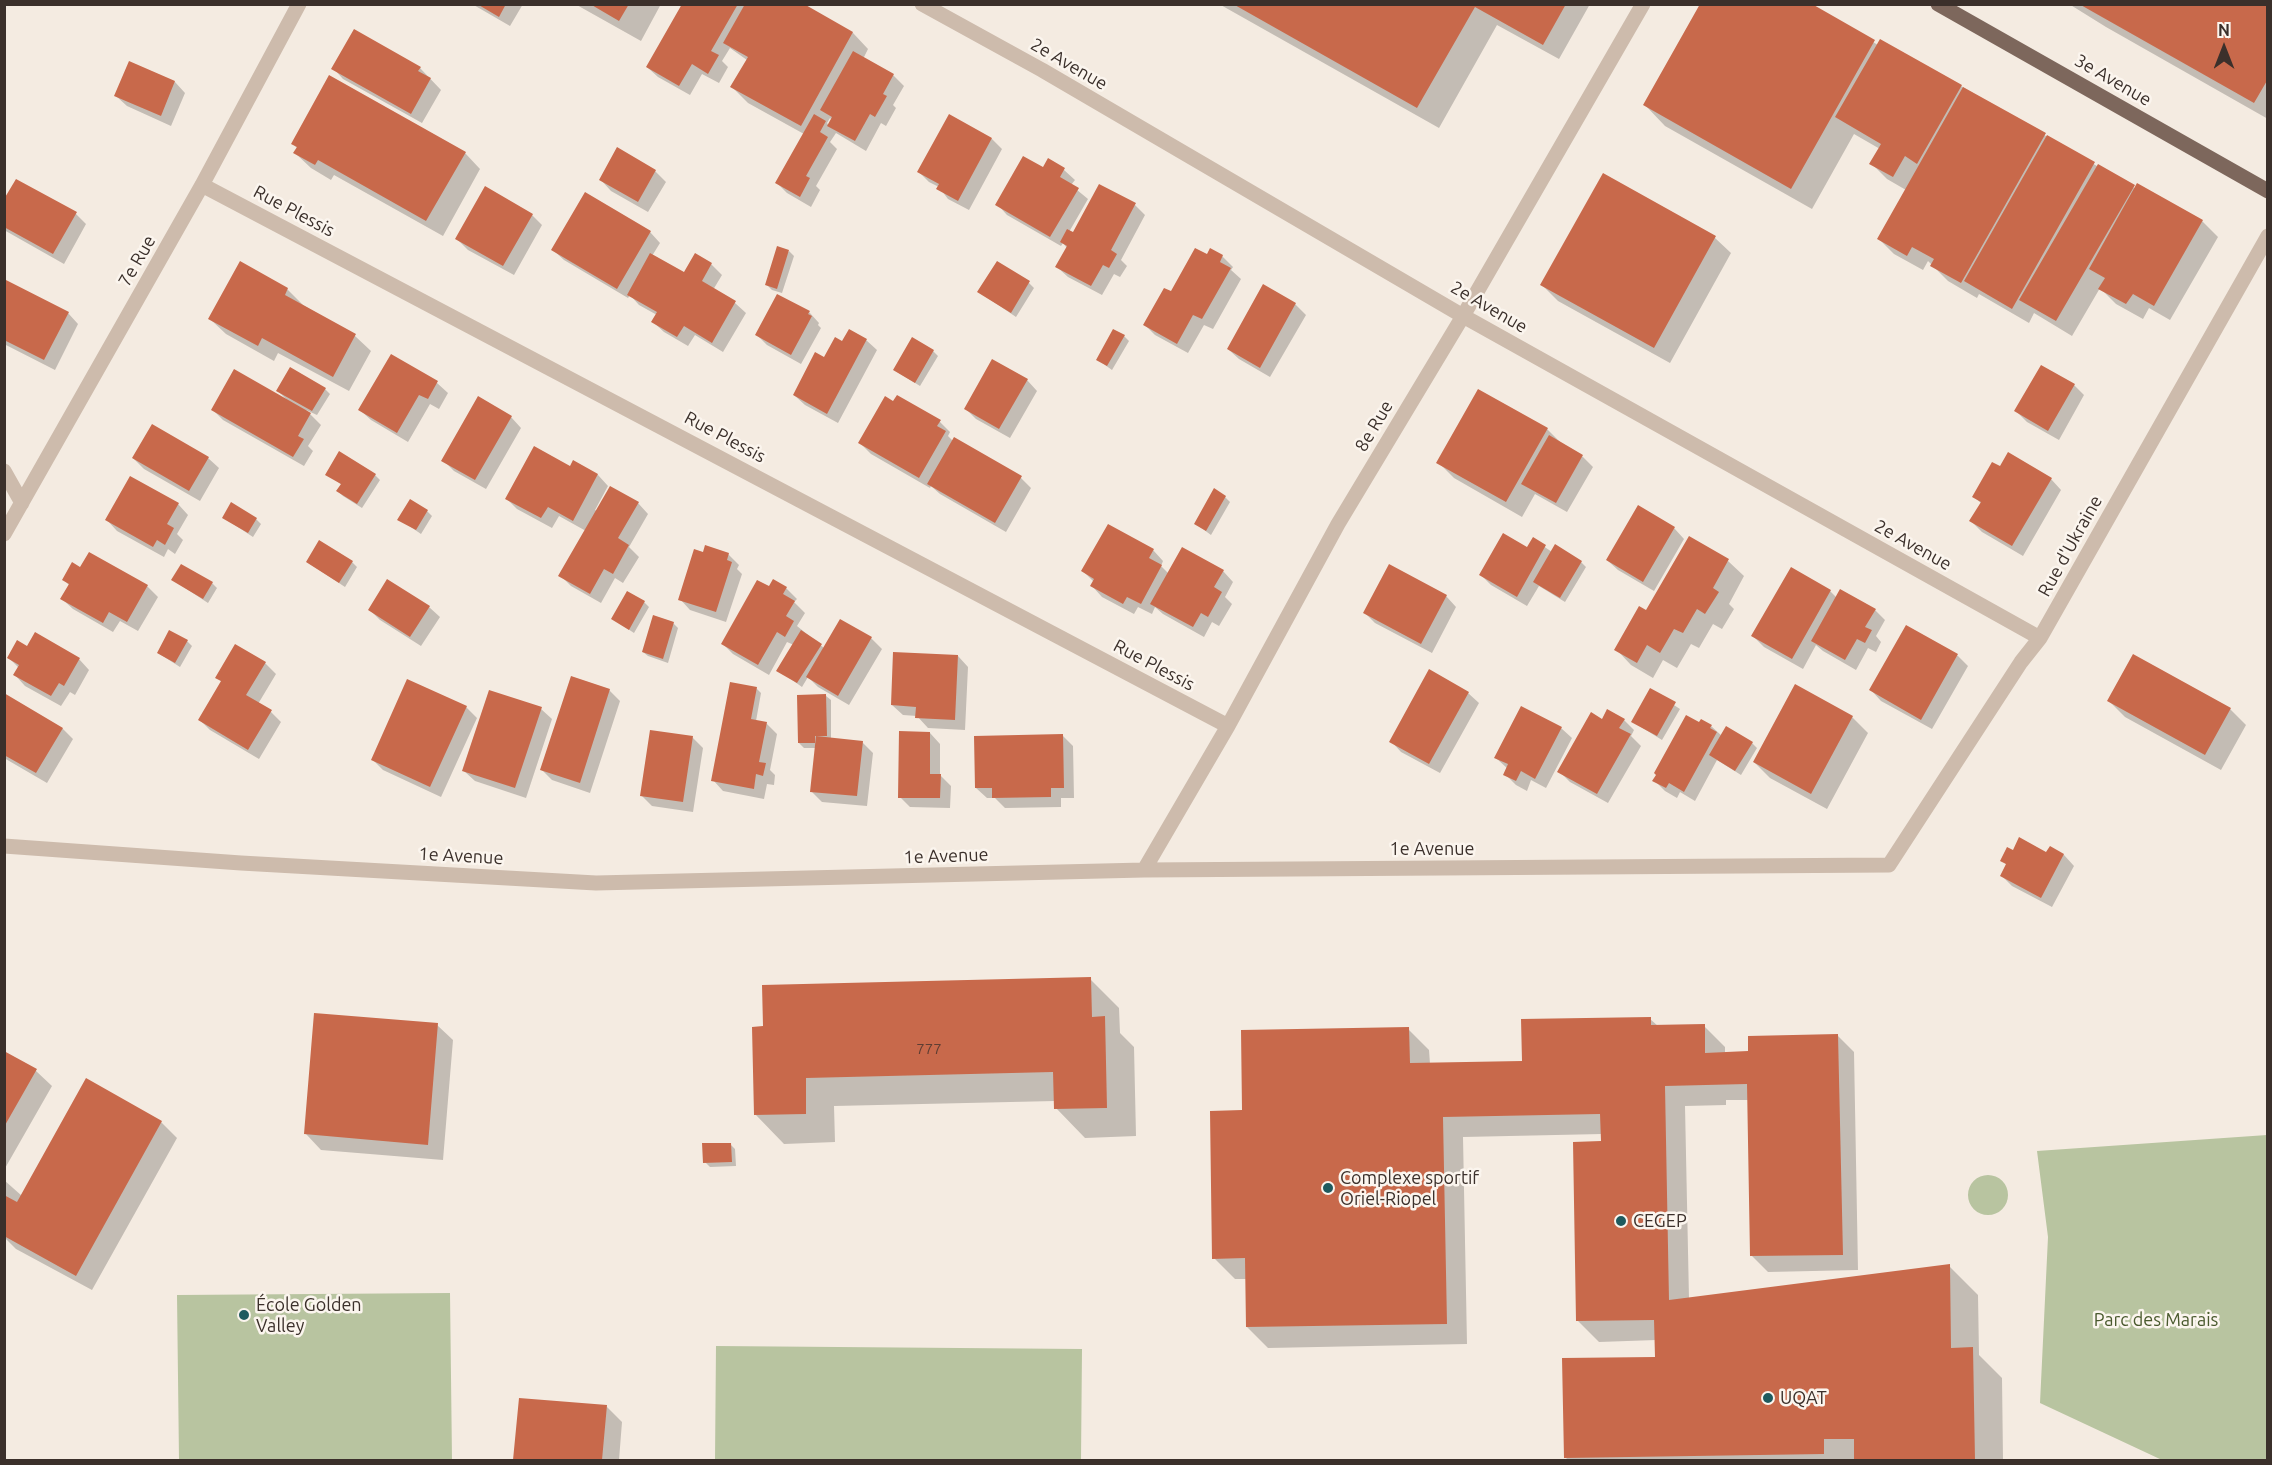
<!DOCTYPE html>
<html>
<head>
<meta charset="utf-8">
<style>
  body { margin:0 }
  #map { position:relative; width:2272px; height:1465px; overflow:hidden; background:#f4ebe1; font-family:Ubuntu,sans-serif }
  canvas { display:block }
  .frame { position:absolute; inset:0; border:6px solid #3b302b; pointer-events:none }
  .north { position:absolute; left:2194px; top:18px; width:60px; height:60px; -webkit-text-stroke:4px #fbf5ee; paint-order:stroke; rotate:0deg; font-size:16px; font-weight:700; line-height:24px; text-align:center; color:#3b302b }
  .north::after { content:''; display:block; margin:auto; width:21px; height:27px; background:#3b302b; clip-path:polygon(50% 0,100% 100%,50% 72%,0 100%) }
</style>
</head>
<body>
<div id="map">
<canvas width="2272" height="1465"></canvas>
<div class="frame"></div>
<div class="north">N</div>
</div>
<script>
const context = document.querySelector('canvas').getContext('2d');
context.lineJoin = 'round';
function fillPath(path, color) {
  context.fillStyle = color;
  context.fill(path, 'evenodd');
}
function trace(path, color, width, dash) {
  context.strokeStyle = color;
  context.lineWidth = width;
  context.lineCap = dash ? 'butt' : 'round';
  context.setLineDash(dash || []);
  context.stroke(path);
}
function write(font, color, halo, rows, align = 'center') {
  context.font = font + ' Ubuntu,sans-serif';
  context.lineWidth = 5;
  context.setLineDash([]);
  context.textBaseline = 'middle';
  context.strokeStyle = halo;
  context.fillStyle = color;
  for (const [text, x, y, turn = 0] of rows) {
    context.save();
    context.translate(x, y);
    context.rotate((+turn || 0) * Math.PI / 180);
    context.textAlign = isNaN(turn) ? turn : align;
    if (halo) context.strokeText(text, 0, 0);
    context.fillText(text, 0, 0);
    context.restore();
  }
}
const green = new Path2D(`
  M2267,1135V1460H2162L2040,1403L2048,1237L2037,1151Z
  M1968 1195a20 20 0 1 1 40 0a20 20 0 1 1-40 0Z
  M450,1293L452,1460H179L177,1295Z
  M716,1346L1082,1349L1081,1460H715Z`);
const shadow = new Path2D(`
  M472,4H523L510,26Z
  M575,4H661L641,41Z
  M684,4H801L853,33L868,49L863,59L893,75L904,86L893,105L896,108L886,126L881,123L866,151L836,133L830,142L837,149L816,186L820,190L811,207L787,193L777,183L804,134L748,103L732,87L747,60L730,48L722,61L728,67L719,83L702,74L690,95L658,77L647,67ZM830,118L832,120L829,126L827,123Z
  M1219,4H1590L1559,59L1497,25L1439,128Z
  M1809,4L1878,45L1961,86L2136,189L2202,221L2218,237L2170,320L2149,308L2143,319L2116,304L2100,288L2072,336L2034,313L2029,323L1979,294L1977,298L1948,281L1928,261L1923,270L1894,254L1879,239L1906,190L1887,179L1871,163L1880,149L1854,134L1812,209L1665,126L1645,105Z
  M2069,4H2268V119L2106,27Z
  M130,63L175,82L185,93L171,126L127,106L116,96Z
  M333,68H420L441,90L422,123L343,79Z
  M950,116L992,139L1002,149L969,210L948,199L939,187L929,182L919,172Z
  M293,144L465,153L480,169L443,236L334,175L331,180L311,168L295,153L297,148Z
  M1043,169L1064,170L1075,180L1071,185L1088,199L1069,232L1074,234L1135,205L1145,215L1121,260L1127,266L1120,277L1114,274L1102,295L1068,277L1057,267L1067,248L1063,243L1061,246L1007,215L997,204Z
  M655,171L666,182L648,212L611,191L601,180Z
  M1603,175L1715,238L1731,253L1670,363L1558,301L1542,285Z
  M4,202L76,214L86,224L64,264L4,230Z
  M532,215L542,225L514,275L468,250L457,239Z
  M650,232L660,243L652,256L684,275L711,264L722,275L713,290L735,303L746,313L723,352L695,335L688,346L664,332L653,322L657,315L639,305L630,295L628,298L564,260L553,250Z
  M789,251L794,256L782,293L772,290L767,285Z
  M1207,256H1222L1233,267L1231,270L1241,279L1213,329L1204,325L1188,353L1155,335L1145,325Z
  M4,281L68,313L78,324L55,370L4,344Z
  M1029,283L1034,288L1016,317L979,292Z
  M1264,287L1295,304L1306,315L1270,377L1239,359L1228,349Z
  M287,289L303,305L355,336L371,351L349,391L278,353L274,361L226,334L210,319Z
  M809,312L819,323L818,325L821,328L801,364L767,345L757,335Z
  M1124,336L1129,341L1112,370L1098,360Z
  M866,340L877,350L838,423L805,405L794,395L825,359Z
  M933,351L938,356L920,386L894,370Z
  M392,356L437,383L448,393L439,409L430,404L408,442L371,420L360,410Z
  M1027,380L1037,391L1010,438L976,419L966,409Z
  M2074,385L2084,395L2059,440L2027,422L2016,411Z
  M325,389L330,394L317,415L306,410L321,425L308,446L313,451L304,466L223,420L212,409L287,400L278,391Z
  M897,397L940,422L950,432L948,436L953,441L1021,478L1031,488L1006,532L940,494L931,486L930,488L871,454L860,443Z
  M511,417L521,428L486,489L454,471L443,460Z
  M1547,429L1563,445L1583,457L1593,467L1567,512L1535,494L1522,517L1454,478L1438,462Z
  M133,458H208L219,468L200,501L144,469Z
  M574,462L598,475L608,486L595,510L597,511L638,503L648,514L629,547L639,557L623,583L615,578L601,603L571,586L560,575L586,531L559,516L552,528L517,509L506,498L571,468Z
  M2000,468L2051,479L2061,490L2023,556L1982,532L1971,521L1982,504L1974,497Z
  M327,474L375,475L380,480L362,508L343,496L338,491L342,485Z
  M1225,497L1230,502L1211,535L1196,524Z
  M178,504L188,515L177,534L183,540L175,554L168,549L164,557L117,531L107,520Z
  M427,511L432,516L421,534L399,519Z
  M224,518L256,519L261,524L253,537Z
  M1674,528L1684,539L1654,591L1618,570L1607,560Z
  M1533,539L1552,552L1581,562L1586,567L1565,602L1539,586L1527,606L1491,585L1481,575L1527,549Z
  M1153,550L1163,561L1161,566L1169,574L1223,571L1233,582L1225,597L1232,604L1219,626L1212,622L1204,637L1163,614L1155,607L1152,614L1138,607L1134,614L1102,597L1092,586L1094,582L1083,571Z
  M704,553L728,554L739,565L737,569L742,574L726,622L690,610L680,599Z
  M1728,561L1744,576L1729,604L1734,609L1722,629L1713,624L1699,648L1691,644L1677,668L1663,660L1653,678L1631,665L1616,649L1646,613Z
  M307,562H352L357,567L345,587Z
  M81,569L147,586L158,597L138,631L120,621L113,632L73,609L62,599L70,586L64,580Z
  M173,580L212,583L217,588L208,603Z
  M769,588H786L797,599L794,602L805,613L797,626L824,648L871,638L882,649L849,705L818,687L808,677L802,687L778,670L794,645L787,642L769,675L733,654L722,643Z
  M1830,591L1837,598L1875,610L1885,620L1876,636L1881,642L1876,652L1868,648L1856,670L1823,651L1816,645L1803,669L1764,647L1753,636Z
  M1446,596L1456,607L1432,653L1375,623L1365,613Z
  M644,602L649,607L634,633L613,619Z
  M429,607L440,617L421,646L380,620L370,610Z
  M673,623L678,628L668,663L648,656L643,652Z
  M1907,627L1958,656L1968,666L1932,729L1881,701L1871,690Z
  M187,641L192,646L180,667L158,653Z
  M236,646L265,663L276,674L258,704L271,712L281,722L259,759L210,730L200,720L222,682L217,678Z
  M28,648L79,659L89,670L75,695L70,692L61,706L25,686L15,675L19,668L9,658Z
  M958,656L968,667L965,730L928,728L917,716L903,715L892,705Z
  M756,688L761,693L756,721L766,723L777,734L770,770L775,775L774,785L767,784L764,799L723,791L713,780Z
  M609,690L620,701L590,793L552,780L541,769Z
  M1651,690L1680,709L1662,740L1633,722Z
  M1468,693L1479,703L1440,773L1401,752L1391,741Z
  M4,694L63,729L73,739L47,783L4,758Z
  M826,696L831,700V739L862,742L873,753L867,806L822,802L812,792L817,748H804L799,743Z
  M2109,701L2230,709L2246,725L2221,770L2125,717Z
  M466,707L477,718L441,797L383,770L373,760Z
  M541,709L552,719L526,798L475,781L464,771Z
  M1852,717L1868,733L1827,809L1770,778L1754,762Z
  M1624,720L1634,730L1631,736L1641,746L1608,803L1570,782L1559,771L1603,721Z
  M1702,721L1711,726L1722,736L1752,743L1757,748L1741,775L1717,760L1695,801L1680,792L1677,798L1665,791L1654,780Z
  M1561,728L1572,738L1546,788L1531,780L1527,791L1516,785L1505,774L1508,769L1496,758Z
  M930,733L940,744V775L951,786L950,808L910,807L900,797Z
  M1063,736L1073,746L1074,798H1061V807L1005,808L995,798H987L976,788Z
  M692,737L703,748L693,812L652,806L642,796Z
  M2050,848L2064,855L2074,866L2052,907L2012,886L2001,875L2007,865L2002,860L2014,852L2047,854Z
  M1090,979L1119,1008L1120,1033L1134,1047L1136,1136L1085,1138L1056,1108L1055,1101L834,1106L835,1142L784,1144L755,1114L765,1027Z
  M1650,1019L1658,1026H1704L1725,1047V1053H1750L1838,1036L1854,1052L1858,1270L1768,1272L1752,1256L1749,1100H1726V1105L1685,1106L1689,1299L1949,1266L1978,1295L1979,1355L2002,1378L2003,1460H1568L1566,1458L1656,1358V1340L1599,1342L1578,1321L1602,1134L1463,1137L1467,1344L1268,1348L1247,1327L1246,1279H1235L1214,1258L1244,1112L1408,1029L1429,1050L1430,1064L1523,1062Z
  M437,1025L453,1040L443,1160L321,1150L306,1134Z
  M4,1053L36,1071L52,1086L4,1170Z
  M161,1122L177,1138L92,1290L16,1249L4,1237V1180L22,1196Z
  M730,1144L735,1149L736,1166L710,1167L705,1162Z
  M520,1399L606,1406L622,1422L619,1460H515Z`);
const building = new Path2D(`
  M477,4H506L499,17Z
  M590,4H629L619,21Z
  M682,4H738L711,51L719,55L708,74L692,64L679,86L646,67Z
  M745,4H804L853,32L801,126L730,87L748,57L723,43Z
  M1233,4H1566L1543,45L1475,7L1417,108Z
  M1700,4H1812L1875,40L1791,189L1643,105Z
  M2079,4H2268V79L2254,103Z
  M354,29L421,67L418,71L431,78L411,114L331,69Z
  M1880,39L1962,85L1917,164L1905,156L1893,177L1869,164L1881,144L1835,117Z
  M853,51L894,74L883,94L887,96L875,117L870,114L855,141L827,126L832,117L820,110Z
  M129,61L175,81L161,116L114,96Z
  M329,75L466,152L426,221L318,160L315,165L293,153L297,147L291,144Z
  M1963,87L2046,133L1961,283L1930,266L1934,259L1912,247L1907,256L1877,239Z
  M814,114L826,121L820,132L828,137L806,176L810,178L800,197L775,183Z
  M949,114L992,138L958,201L936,189L939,184L917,172Z
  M2047,135L2095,162L2012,309L1964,281Z
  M617,147L656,170L638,202L599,180Z
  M1023,156L1043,167L1048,158L1065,168L1060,177L1079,188L1050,237L995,205Z
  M2098,164L2135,185L2056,321L2019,300Z
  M1603,173L1716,236L1654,348L1540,285Z
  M16,179L77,212L53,254L4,227V199Z
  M2137,183L2203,220L2154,306L2133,294L2126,304L2098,289L2105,278L2089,269Z
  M1099,184L1136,203L1111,250L1117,254L1109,268L1103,265L1091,286L1055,267L1067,246L1060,242L1067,229L1073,232Z
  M485,186L533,214L503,266L455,239Z
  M585,192L651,231L617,289L551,250Z
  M777,246L789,250L777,289L765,285Z
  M1195,248L1207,254L1210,248L1223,255L1220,262L1231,268L1202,319L1193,315L1177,344L1143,325L1164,288L1171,291Z
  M650,253L684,272L695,253L712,263L702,281L736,301L712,343L684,326L677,337L651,322L657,312L627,295Z
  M240,261L288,288L285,295L356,334L333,377L262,338L258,346L208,319Z
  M997,261L1030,281L1011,313L977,292Z
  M4,279L69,312L44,360L4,340Z
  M1263,284L1296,303L1260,368L1227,349Z
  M777,294L810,311L808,314L812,316L791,355L755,335Z
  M849,329L867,339L827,414L793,395L815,352L824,357L835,337L842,341Z
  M1113,329L1125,335L1107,366L1096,360Z
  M912,337L934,350L915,383L893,370Z
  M391,354L438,381L428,399L419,395L397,433L358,410Z
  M992,359L1028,379L999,429L964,409Z
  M2041,365L2075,384L2048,431L2014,411Z
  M290,367L326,388L312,411L276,391Z
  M234,369L311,413L298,436L304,439L293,457L211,410Z
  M1478,389L1548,428L1506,502L1436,463Z
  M897,395L941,420L937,426L946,431L919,478L858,443L885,396L893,401Z
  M478,396L512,416L475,480L441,461Z
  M152,424L209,457L189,491L132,458Z
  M1549,435L1583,455L1556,503L1521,484Z
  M954,437L1022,476L995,523L927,484Z
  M534,446L570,466L573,460L598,474L573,521L548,507L541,518L505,499Z
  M339,451L376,474L357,504L336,491L341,484L325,475Z
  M2008,452L2052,478L2012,546L1969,521L1981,502L1972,497L1992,462L2000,466Z
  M130,476L179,503L167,524L174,528L165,545L157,540L153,547L105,520Z
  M610,486L639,502L618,538L629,545L613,574L604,569L590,594L558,576Z
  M1214,488L1226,496L1206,531L1194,524Z
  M410,499L428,510L416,530L397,520Z
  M231,502L257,518L248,533L222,518Z
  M1638,505L1675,527L1643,582L1606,560Z
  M1108,524L1154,549L1149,558L1162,565L1141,604L1127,597L1123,604L1090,586L1094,579L1081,571Z
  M1503,533L1527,547L1533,537L1546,545L1517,597L1479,575Z
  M1689,536L1729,559L1713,588L1719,592L1705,614L1697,609L1683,633L1674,629L1660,653L1647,645L1637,663L1614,650L1639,606L1646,610Z
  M319,540L353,561L339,583L306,562Z
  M1555,544L1582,561L1560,598L1533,582Z
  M705,545L729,553L727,560L732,562L716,612L678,600L694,549L703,552Z
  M1182,547L1224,570L1214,587L1222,592L1208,617L1201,613L1193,627L1150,604Z
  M89,552L148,585L127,622L109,612L103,623L60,599L69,584L62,580L72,562L80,567Z
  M181,564L213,582L203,599L171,580Z
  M1389,564L1447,595L1421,644L1363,613Z
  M1791,567L1831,590L1792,659L1751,636Z
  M387,579L430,606L410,637L368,610Z
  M773,579L787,587L783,594L795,601L786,616L794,621L785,637L777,632L758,665L721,644L757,580L769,586Z
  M1840,589L1876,609L1865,627L1872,630L1865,643L1857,639L1845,660L1811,641Z
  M627,591L645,601L629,630L611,619Z
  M653,615L674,622L663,659L642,652Z
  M840,619L872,637L838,696L806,677Z
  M1906,625L1958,654L1921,720L1869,690Z
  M169,630L188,640L175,663L157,653Z
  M801,630L822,644L797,683L776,671Z
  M35,632L80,658L64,686L59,683L51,696L13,675L19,665L7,658L17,640L27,646Z
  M235,644L266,662L246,695L272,710L248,750L198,720L221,681L215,678Z
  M893,652L958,655L955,720L915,718L916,707L891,705Z
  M2133,654L2231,708L2205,755L2107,701Z
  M1429,669L1469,692L1429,764L1389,742Z
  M571,676L610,689L580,783L540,770Z
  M407,679L467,706L430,787L371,760Z
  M730,682L757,687L751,719L767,722L759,762L766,763L763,776L756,774L754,789L711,781Z
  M1795,684L1853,716L1811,794L1753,762Z
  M1650,688L1676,702L1657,736L1631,722Z
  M489,690L542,707L515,788L462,771Z
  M4,693L63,728L36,773L4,755Z
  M826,694L827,736H813H815V743H798L797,695Z
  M1521,706L1562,727L1535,779L1521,771L1516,781L1503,775L1508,764L1494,758Z
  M1607,709L1625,719L1619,728L1631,734L1597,794L1557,772L1591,712L1602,719Z
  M1686,715L1699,722L1701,719L1712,725L1710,728L1717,732L1684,792L1669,783L1666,788L1652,781L1656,775L1654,773Z
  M1726,726L1753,742L1735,771L1709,755Z
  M650,730L693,736L683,802L640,796Z
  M899,731L930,732V774H941L940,798H898Z
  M1063,734L1064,788H1051V797L992,798V788H975L974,736Z
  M816,736L863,741L857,796L810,792Z
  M2019,837L2046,852L2050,846L2064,854L2041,898L2000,876L2006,864L2000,861L2007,847L2013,850Z
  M1091,977L1092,1017L1105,1016L1107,1108L1054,1109L1053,1072L806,1078V1114L754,1115L752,1027L763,1026L762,985Z
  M314,1013L438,1023L428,1145L304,1134Z
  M1651,1017V1025L1705,1024V1053L1748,1051V1036L1838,1034L1843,1255L1750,1256L1747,1084L1665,1086L1669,1300L1950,1264L1951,1348L1973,1347L1975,1460H1854V1439H1824V1454L1564,1458L1562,1358L1655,1357L1654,1320L1576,1321L1573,1142L1601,1141L1600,1114L1443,1117L1447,1324L1246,1327L1245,1258L1212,1259L1210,1111L1242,1110L1241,1030L1409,1027L1410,1063L1522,1061L1521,1019Z
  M4,1051L37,1069L4,1127Z
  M86,1078L162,1121L76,1276L4,1236V1195L17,1202Z
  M702,1143H731L732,1162L703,1163Z
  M519,1398L607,1405L602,1460H513Z`);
const minor = new Path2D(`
  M922,4L1042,70L1463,316L2040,638
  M202,185L1228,726
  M4,471L22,503
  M4,534L202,185L299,4
  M4,846L241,863L596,883L1144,870L1889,865L2021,662L2040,638L2268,236
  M1144,870L1228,726L1338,524L1463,316L1643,4`);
const major = new Path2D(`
  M1938,4L2268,191`);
const markers = [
  [1328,1188,6,"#1f5a5e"],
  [1621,1221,6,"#1f5a5e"],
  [244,1315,6,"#1f5a5e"],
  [1768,1398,6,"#1f5a5e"]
];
const numberNames = [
  ["777",929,1049]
];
const streetNames = [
  ["2e Avenue",1069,64,30],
  ["3e Avenue",2113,80,30],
  ["Rue Plessis",294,211,28],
  ["7e Rue",137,261,-60],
  ["2e Avenue",1489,307,30],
  ["8e Rue",1374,426,-59],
  ["Rue Plessis",725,437,28],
  ["2e Avenue",1913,545,29],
  ["Rue d'Ukraine",2070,546,-61],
  ["Rue Plessis",1154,665,28],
  ["1e Avenue",1432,849],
  ["1e Avenue",461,856,3],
  ["1e Avenue",946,856,-2]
];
const poiNames = [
  ["Complexe sportif",1340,1178],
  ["Oriel-Riopel",1340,1199],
  ["CEGEP",1633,1221],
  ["École Golden",256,1305],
  ["Valley",256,1326],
  ["UQAT",1780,1398]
];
const parkNames = [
  ["Parc des Marais",2156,1320]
];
fillPath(green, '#b8c4a0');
fillPath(shadow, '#0003');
fillPath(building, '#c8694b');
trace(minor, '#cdbbac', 15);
trace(major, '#7d675c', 15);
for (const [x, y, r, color] of markers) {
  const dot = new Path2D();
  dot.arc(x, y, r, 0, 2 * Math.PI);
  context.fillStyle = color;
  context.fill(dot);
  trace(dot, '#fbf5ee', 2);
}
write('15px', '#5e3e33', null, numberNames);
write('18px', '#3b302b', '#fbf5ee', streetNames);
write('18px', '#3b302b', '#fbf5ee', poiNames, 'left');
write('18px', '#4a5a2e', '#fbf5ee', parkNames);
</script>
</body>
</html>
